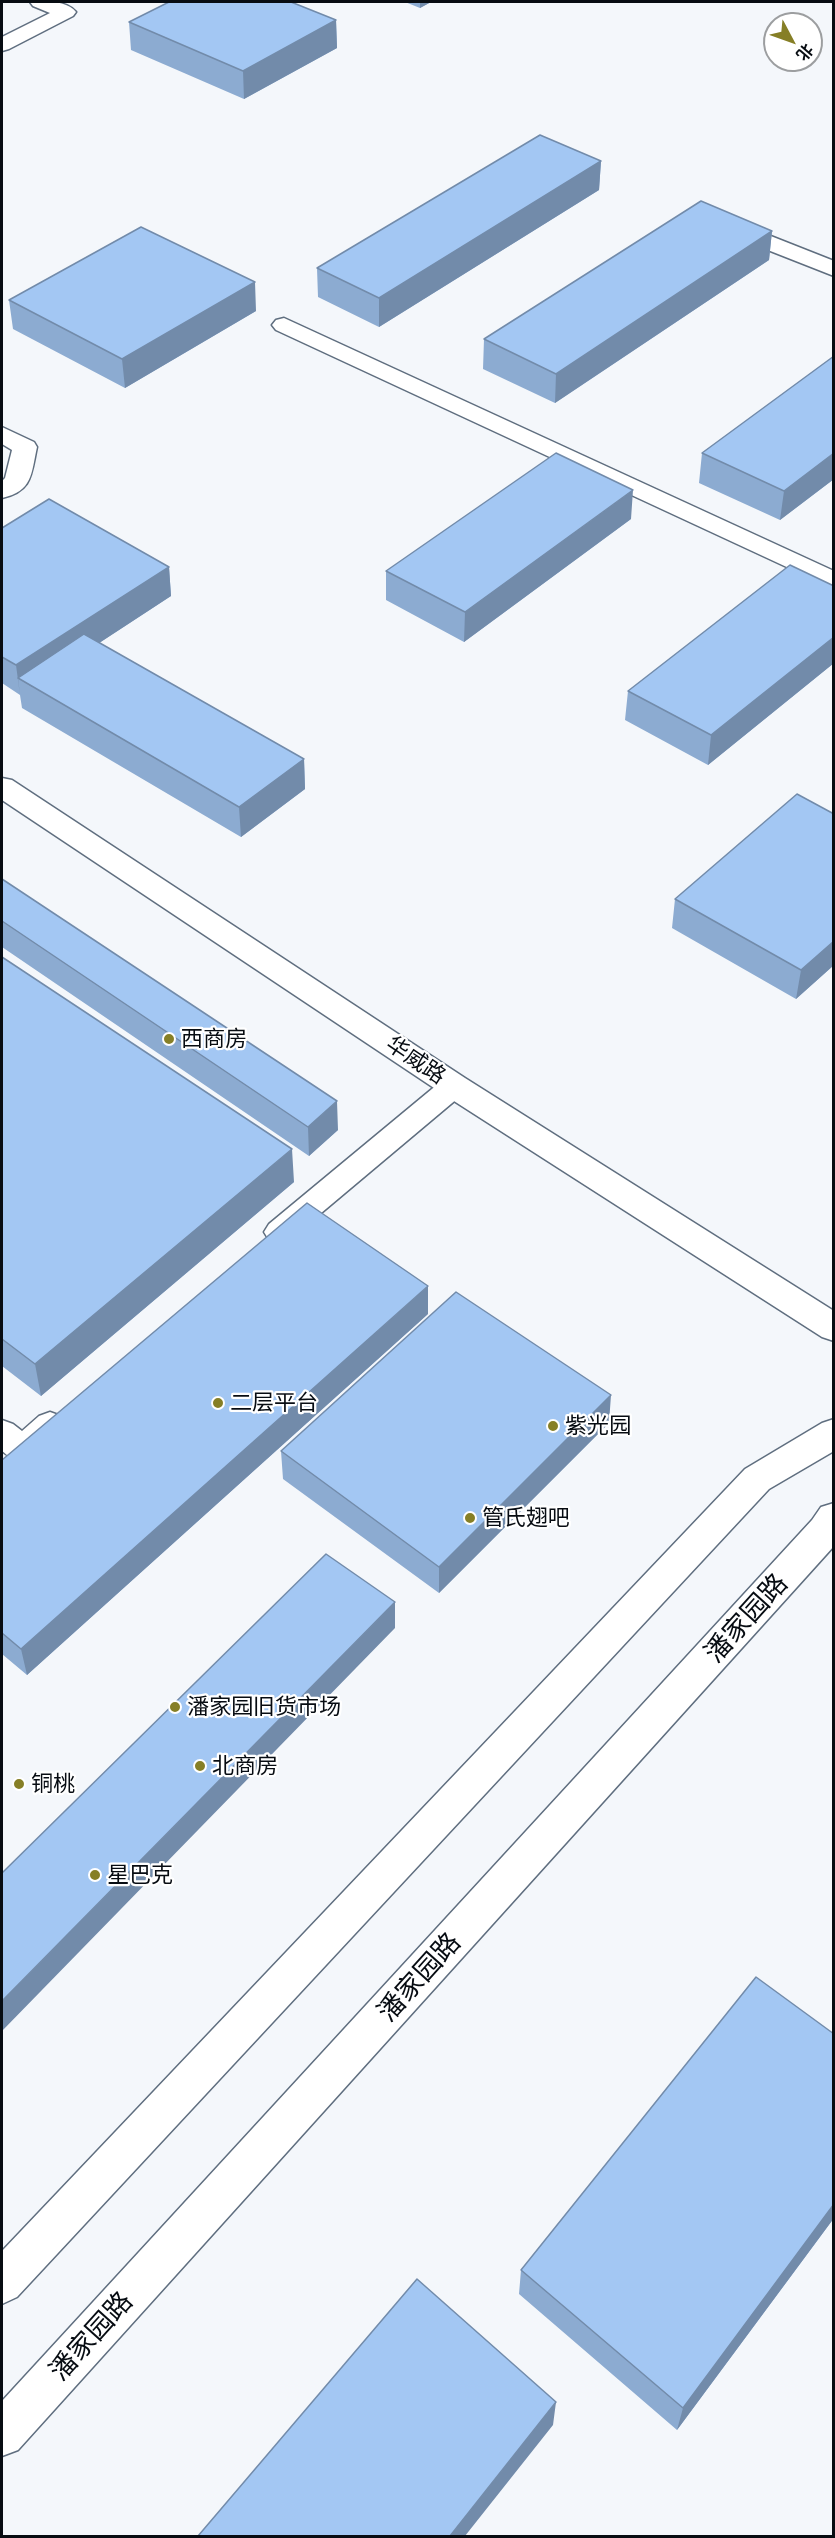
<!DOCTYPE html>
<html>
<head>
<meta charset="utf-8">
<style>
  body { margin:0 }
  #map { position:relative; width:835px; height:2538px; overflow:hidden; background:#f4f7fb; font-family:"Exo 2","Noto Sans SC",sans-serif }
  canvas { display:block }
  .frame { position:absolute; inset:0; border:3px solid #070c12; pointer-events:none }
  .north { position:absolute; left:763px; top:12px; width:60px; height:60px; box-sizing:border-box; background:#fff; border:2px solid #9c9ea0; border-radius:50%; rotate:131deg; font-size:16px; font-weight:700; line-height:24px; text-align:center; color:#070c12 }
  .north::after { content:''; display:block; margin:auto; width:21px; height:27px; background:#867f26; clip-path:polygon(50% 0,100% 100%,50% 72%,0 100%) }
</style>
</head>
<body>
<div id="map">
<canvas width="835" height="2538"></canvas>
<div class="frame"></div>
<div class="north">北</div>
</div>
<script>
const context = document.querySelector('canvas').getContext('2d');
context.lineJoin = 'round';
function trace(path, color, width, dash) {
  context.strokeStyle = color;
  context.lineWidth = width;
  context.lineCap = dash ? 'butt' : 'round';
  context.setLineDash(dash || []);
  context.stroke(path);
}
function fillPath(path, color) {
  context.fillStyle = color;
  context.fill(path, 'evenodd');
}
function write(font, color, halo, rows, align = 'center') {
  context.font = font + ' "Exo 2","Noto Sans SC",sans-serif';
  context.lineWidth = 4.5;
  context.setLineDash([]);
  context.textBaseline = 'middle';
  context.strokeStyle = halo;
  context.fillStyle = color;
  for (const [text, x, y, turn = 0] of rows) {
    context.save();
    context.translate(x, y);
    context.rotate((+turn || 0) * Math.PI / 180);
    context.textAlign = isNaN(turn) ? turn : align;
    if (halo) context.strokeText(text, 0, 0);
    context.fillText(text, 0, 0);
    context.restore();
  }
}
const service = new Path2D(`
  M454,1076L464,1079L468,1086L464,1093L289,1240L279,1243L269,1240L264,1232L269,1224L444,1079Z
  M50,1412L61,1416L66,1425C60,1436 36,1461 23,1462C15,1462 7,1455 2,1451V1420L13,1424L22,1431L39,1416Z`);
const minor = new Path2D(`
  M30,2C44,1 67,0 76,12L73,16L9,49L2,51V37L50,13L33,6Z
  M758,231L834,261V276L750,243L747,238L750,233Z
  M284,318L834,571V589L276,330L272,325L276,320Z
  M2,427L34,442L37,447C31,474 33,491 2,498V481L5,478L12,450L2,444Z`);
const tertiary = new Path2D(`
  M2,778L12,780L465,1078L834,1311V1341L822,1337L443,1094L2,800Z
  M834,1419V1451L769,1489L17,2297L2,2304V2251L745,1469L822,1423Z
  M834,1503V1546L18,2450L2,2456V2401L812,1520L821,1507Z`);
const wall = new Path2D(`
  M405,2H431L420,8Z
  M336,20L337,48L244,99L131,50L129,22Z
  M601,161L599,190L379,327L318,297L317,268Z
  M772,231L769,260L555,403L483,369L484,339Z
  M9,300L256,311L125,388L13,329Z
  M834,356V479L780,520L699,483L702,453Z
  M631,519L464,642L386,600V571Z
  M2,528L169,567L171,596L99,643L304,759L305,789L241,837L22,708L20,695L2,683Z
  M834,586V663L708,765L625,720L628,691Z
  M834,814V965L796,999L672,928L675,899Z
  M2,879L338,1130L309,1156L2,947Z
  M2,957L294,1182L41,1396L2,1366Z
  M428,1314L27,1675L2,1654V1460Z
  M609,1423L439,1593L283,1479L281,1451Z
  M834,2034V2218L677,2430L519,2294L521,2270Z`);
const shadedWall = new Path2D(`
  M420,2H431L420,8Z
  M336,20L337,48L244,99L243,71Z
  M601,161L599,190L379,327V298Z
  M772,231L769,260L555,403L556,374Z
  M255,282L256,311L125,388L122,359Z
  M834,453V479L780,520L784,491Z
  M633,490L631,519L464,642L465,612Z
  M169,567L171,596L32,687L18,678L20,695L16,665Z
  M834,637V663L708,765L711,735Z
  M304,759L305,789L241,837L239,807Z
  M834,941V965L796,999L801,970Z
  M337,1101L338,1130L309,1156L308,1127Z
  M292,1149L294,1182L41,1396L35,1364Z
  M428,1286V1314L27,1675L21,1649Z
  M611,1395L609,1423L439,1593V1567Z
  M395,1602V1628L2,2031V2001Z
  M834,2204V2218L677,2430L683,2408Z
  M556,2402L553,2425L465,2536H450Z`);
const building = new Path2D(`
  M169,2H291L336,20L243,71L129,22Z
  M540,135L601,161L379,298L317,268Z
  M701,201L772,231L556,374L484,339Z
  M141,227L255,282L122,359L9,300Z
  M834,356V453L784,491L702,453Z
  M556,453L633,490L465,612L386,571Z
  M49,499L169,567L16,665L2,657V528Z
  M790,565L834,586V637L711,735L628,691Z
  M84,634L304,759L239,807L18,678Z
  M797,794L834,814V941L801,970L675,899Z
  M2,879L337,1101L308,1127L2,921Z
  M2,957L292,1149L35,1364L2,1339Z
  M307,1203L428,1286L21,1649L2,1633V1460Z
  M456,1292L611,1395L439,1567L281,1451Z
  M326,1554L395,1602L2,2001V1873Z
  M756,1977L834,2034V2204L683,2408L521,2270Z
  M417,2279L556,2402L450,2536H198Z`);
const markers = [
  [169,1039,6,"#867f26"],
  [218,1403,6,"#867f26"],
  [553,1426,6,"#867f26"],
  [470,1518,6,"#867f26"],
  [175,1707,6,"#867f26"],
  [200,1766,6,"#867f26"],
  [19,1784,6,"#867f26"],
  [95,1875,6,"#867f26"]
];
const poiNames = [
  ["西商房",181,1039],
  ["二层平台",230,1403],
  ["紫光园",565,1426],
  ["管氏翅吧",482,1518],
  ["潘家园旧货市场",187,1707],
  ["北商房",212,1766],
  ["铜桃",31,1784],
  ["星巴克",107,1875]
];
const streetNames = [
  ["华威路",416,1060,34]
];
const nearStreetnames = [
  ["潘家园路",746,1618,-48],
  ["潘家园路",419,1977,-48],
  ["潘家园路",91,2336,-48]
];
trace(service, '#5f6e7f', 3);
trace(minor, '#5f6e7f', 3);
trace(tertiary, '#5f6e7f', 3);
fillPath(service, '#fff');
fillPath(minor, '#fff');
fillPath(tertiary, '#fff');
fillPath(wall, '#8cabd1');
fillPath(shadedWall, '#728baa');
fillPath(building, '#a3c7f3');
trace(building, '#728baa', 1.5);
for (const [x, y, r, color] of markers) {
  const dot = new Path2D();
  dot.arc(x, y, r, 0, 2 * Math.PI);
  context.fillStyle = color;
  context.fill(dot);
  trace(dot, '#fff', 2);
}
write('22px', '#070c12', '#fff', poiNames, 'left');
write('22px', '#070c12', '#fff', streetNames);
write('27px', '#070c12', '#fff', nearStreetnames);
</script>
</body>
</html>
